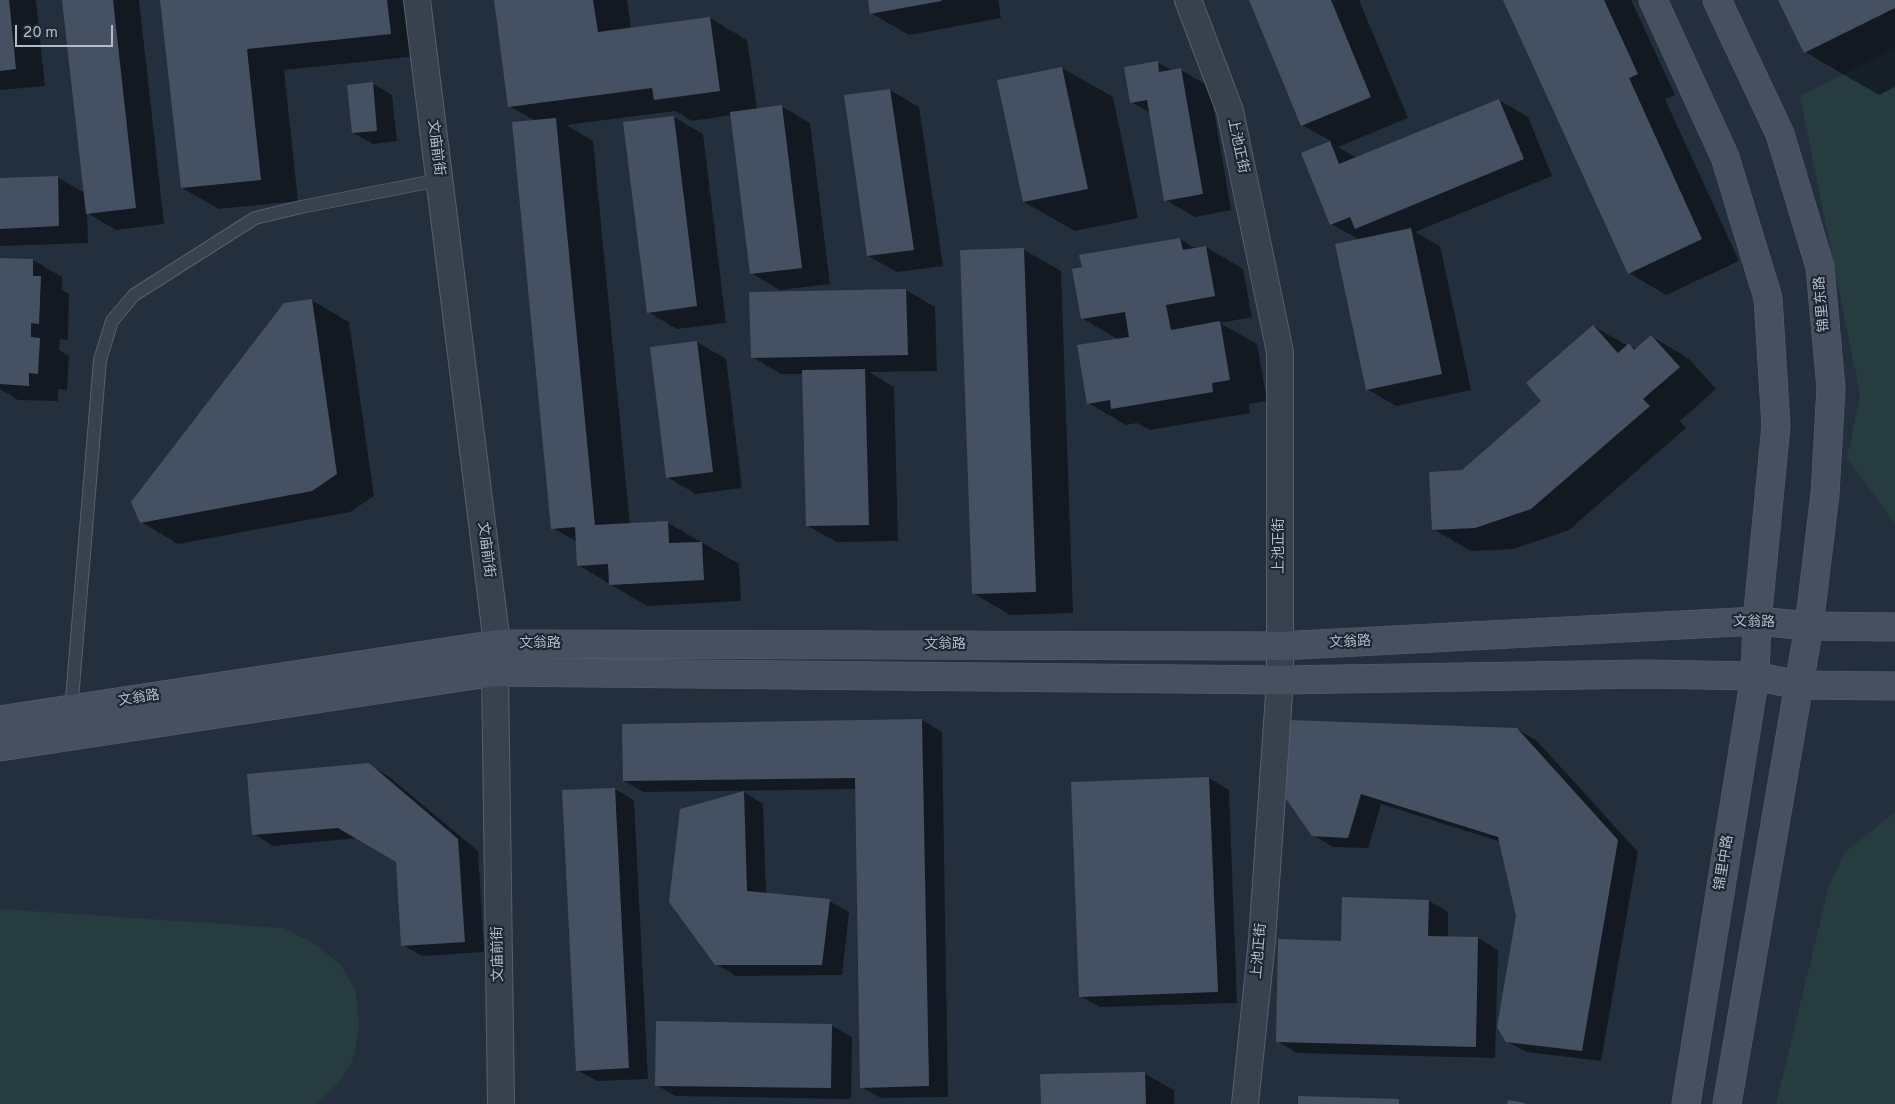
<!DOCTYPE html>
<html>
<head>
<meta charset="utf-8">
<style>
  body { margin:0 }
  #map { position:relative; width:1895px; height:1104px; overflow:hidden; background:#242f3e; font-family:Overpass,sans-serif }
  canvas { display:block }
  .scale { position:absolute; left:15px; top:25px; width:98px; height:22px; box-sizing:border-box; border:2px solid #b4bcc9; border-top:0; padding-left:6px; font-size:15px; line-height:18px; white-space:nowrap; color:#b4bcc9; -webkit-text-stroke:4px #1d2633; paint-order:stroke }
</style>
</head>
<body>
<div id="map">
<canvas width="1895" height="1104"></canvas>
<div class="scale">20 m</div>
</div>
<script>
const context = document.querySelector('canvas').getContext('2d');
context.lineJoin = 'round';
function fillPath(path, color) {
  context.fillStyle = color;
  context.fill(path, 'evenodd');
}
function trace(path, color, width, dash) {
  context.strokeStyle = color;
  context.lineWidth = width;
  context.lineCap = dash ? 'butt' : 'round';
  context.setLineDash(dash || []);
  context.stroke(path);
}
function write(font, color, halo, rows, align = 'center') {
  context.font = font + ' Overpass,"Noto Sans SC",sans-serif';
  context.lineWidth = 4.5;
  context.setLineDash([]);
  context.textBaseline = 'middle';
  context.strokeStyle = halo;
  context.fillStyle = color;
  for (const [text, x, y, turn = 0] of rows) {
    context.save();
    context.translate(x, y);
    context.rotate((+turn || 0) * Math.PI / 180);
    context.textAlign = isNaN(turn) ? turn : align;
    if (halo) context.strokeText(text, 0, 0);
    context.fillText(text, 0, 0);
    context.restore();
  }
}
const green = new Path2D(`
  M1895,48V524L1847,458L1860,394L1800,96Z
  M1895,812V1104H1776L1829,885L1845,852Z
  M0,909L284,928L316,945L340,964L356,992L359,1027L352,1062L339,1082L317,1104H0Z`);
const shadow = new Path2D(`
  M0,0H36L45,86L0,90Z
  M64,0H139L164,224L116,230L87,213L88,243L0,246V179L57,177L85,193Z
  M161,0H422L428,55L284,70L298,201L219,209L182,188Z
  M495,0H627L631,29L710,18L747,40L757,109L781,106L810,123L830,284L780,290L751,273L732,115L692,121L675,111L566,125L593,141L630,525L668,523L739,564L741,601L647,606L578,565L577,542L553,528L536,121L509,106Z
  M869,0H998L1001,18L909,35L871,13Z
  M1251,0H1359L1408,118L1338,147L1357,158L1499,100L1528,117L1552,176L1415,232L1440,246L1471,390L1396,406L1367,389L1360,240L1331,224L1303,153L1331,141L1302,125Z
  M1504,0H1631L1675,95L1665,99L1739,261L1666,295L1629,273Z
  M1779,0H1895V87L1879,95L1805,52Z
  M1157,62L1173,71L1181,70L1210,87L1231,210L1195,217L1166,200L1151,113L1131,102Z
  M1062,68L1113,97L1138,218L1075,231L1024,202L999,81Z
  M372,83L392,95L397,141L373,144L353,133Z
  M890,90L919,107L943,266L897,272L868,256L845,96Z
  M674,117L703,134L726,323L677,329L648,312Z
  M1180,239L1197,249L1206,247L1243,269L1252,317L1220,323L1257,344L1267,401L1249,404L1250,413L1150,430L1137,423L1126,425L1088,403L1119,340L1082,318Z
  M1024,250L1061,271L1073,613L1010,615L973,593Z
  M0,259L33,260L62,277V290L69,294L68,340L60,339L59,350L69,356L67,390L58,389V401L18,400L0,389Z
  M906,290L935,307L937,371L869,372L894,387L898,541L837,542L808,526L803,374H781L752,357L750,294Z
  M311,300L349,322L374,496L350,512L178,544L141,522Z
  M1593,326L1628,346L1629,345L1636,349L1651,336L1688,358L1716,389L1680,421L1686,428L1569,530L1513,549L1471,551L1433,529L1462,471L1543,401Z
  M697,342L726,359L742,488L696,494L667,477Z
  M922,720L942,732L948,1097L881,1098L861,1087L856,789L644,792L624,781L623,725Z
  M1289,721L1517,729L1537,741L1638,852L1601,1061L1527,1052L1506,1041L1518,916L1501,842L1381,804L1368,848L1333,847L1313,835Z
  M368,764L388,776L478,851L484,952L422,956L403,945L397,861L358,838L273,846L254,834Z
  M1209,778L1229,790L1237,1003L1100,1007L1080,996Z
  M615,789L634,800L648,1079L597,1081L577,1070Z
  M744,792L763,804L766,894L829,901L849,912L842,975L736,976L716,964Z
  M1429,901L1448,912V938H1478L1498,950L1495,1058L1297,1053L1277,1041L1342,942Z
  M832,1026L852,1037L851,1099L676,1096L656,1085Z
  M1145,1074L1174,1090V1104H1042Z`);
const building = new Path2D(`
  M0,0H9L16,69L0,71Z
  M62,0H113L136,208L86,214Z
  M160,0H387L391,34L247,49L261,180L181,188Z
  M494,0H593L598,32L710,17L720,91L654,100L652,88L508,107Z
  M868,0H941V1L870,14Z
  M1249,0H1331L1371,97L1301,126Z
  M1503,0H1604L1638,74L1629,78L1702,239L1628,274Z
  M1778,0H1895V8L1804,53Z
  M1158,61L1159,72L1181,68L1203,194L1164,201L1147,100L1130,103L1124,67Z
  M1062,67L1088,189L1023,202L997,80Z
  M373,82L377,131L352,133L347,85Z
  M890,89L914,250L867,256L844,95Z
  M1499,99L1524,159L1355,229L1350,217L1330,225L1301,153L1330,141L1339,164Z
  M782,105L802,268L750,274L730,112Z
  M674,116L697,306L647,313L623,122Z
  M556,118L595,525L668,521L669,543L702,542L704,580L609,585L608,564L577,566L575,527L551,529L512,122Z
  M58,176L59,226L0,229V178Z
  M1411,228L1442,374L1366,390L1335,244Z
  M1180,238L1183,250L1206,246L1215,296L1166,305L1171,330L1220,321L1230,380L1212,383L1213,392L1111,409L1110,400L1087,404L1077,345L1129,337L1125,312L1081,319L1072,269L1082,267L1079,255Z
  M1024,248L1036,592L972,594L960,250Z
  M0,258L33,259V276H41L39,324L31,323V337L40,338L38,374L29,373V386L0,384Z
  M906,289L908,355L751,358L749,292Z
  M312,299L337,474L312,491L140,523L131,502L284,303Z
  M1593,325L1618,353L1629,343L1634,350L1651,335L1680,367L1643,399L1650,406L1531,509L1475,528L1432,530L1429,472L1462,470L1541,401L1526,383Z
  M697,341L713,472L666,478L650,347Z
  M865,369L869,525L806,526L802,370Z
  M922,719L929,1086L860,1088L855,778L623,781L622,724Z
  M1288,720L1517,728L1618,840L1582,1051L1506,1042L1497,1027L1516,916L1498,837L1361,794L1348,838L1312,836L1282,793Z
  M369,763L458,839L465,942L401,946L396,862L338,828L252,835L247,774Z
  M1209,777L1218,992L1079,997L1071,782Z
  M615,788L629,1068L576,1071L562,790Z
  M744,791L747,891L830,899L822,965H715L669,902L680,809Z
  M1342,897L1429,900L1428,936L1478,937L1476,1047L1276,1042L1278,939L1341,941Z
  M656,1021L832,1024L831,1088L655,1086Z
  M1145,1072L1146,1104H1041L1040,1074Z
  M1298,1096L1399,1099V1104H1298Z
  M1508,1100L1525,1103V1104H1507Z`);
const lane = new Path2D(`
  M71,711L100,360L112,321L134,295L255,218L301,207L439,180`);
const street = new Path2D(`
  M417,0L497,644L495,672L501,1104
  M1188,0L1230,111L1280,352V680L1262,940L1245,1104`);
const secondary = new Path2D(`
  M1653,0L1725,157L1768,298L1776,426L1757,621L1755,676L1686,1104
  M1717,0L1780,134L1820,267L1831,388L1825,494L1809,626L1727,1104
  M0,720L497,644L1280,646L1757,621L1809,626L1895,627
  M0,747L495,672L1280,680L1644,674L1755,676L1798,685L1895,686`);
const streetNames = [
  ["上池正街",1237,146,78],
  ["文庙前街",435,148,83],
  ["锦里东路",1823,304,-95],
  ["上池正街",1280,546,-90],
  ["文庙前街",485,550,83],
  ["文翁路",1754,623,1],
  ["文翁路",1350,643,-3],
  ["文翁路",540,644],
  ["文翁路",945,645],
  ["文翁路",139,699,-9],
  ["锦里中路",1725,863,-81],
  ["上池正街",1260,951,-85],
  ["文庙前街",499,954,-91]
];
fillPath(green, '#263c3f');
fillPath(shadow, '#0007');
fillPath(building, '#455162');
trace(lane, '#565f6c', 14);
trace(street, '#565f6c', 28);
trace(secondary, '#565f6c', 29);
trace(lane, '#38414e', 12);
trace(street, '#38414e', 26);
trace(secondary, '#465061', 28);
write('14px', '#b4bcc9', '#1d2633', streetNames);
</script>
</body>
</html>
